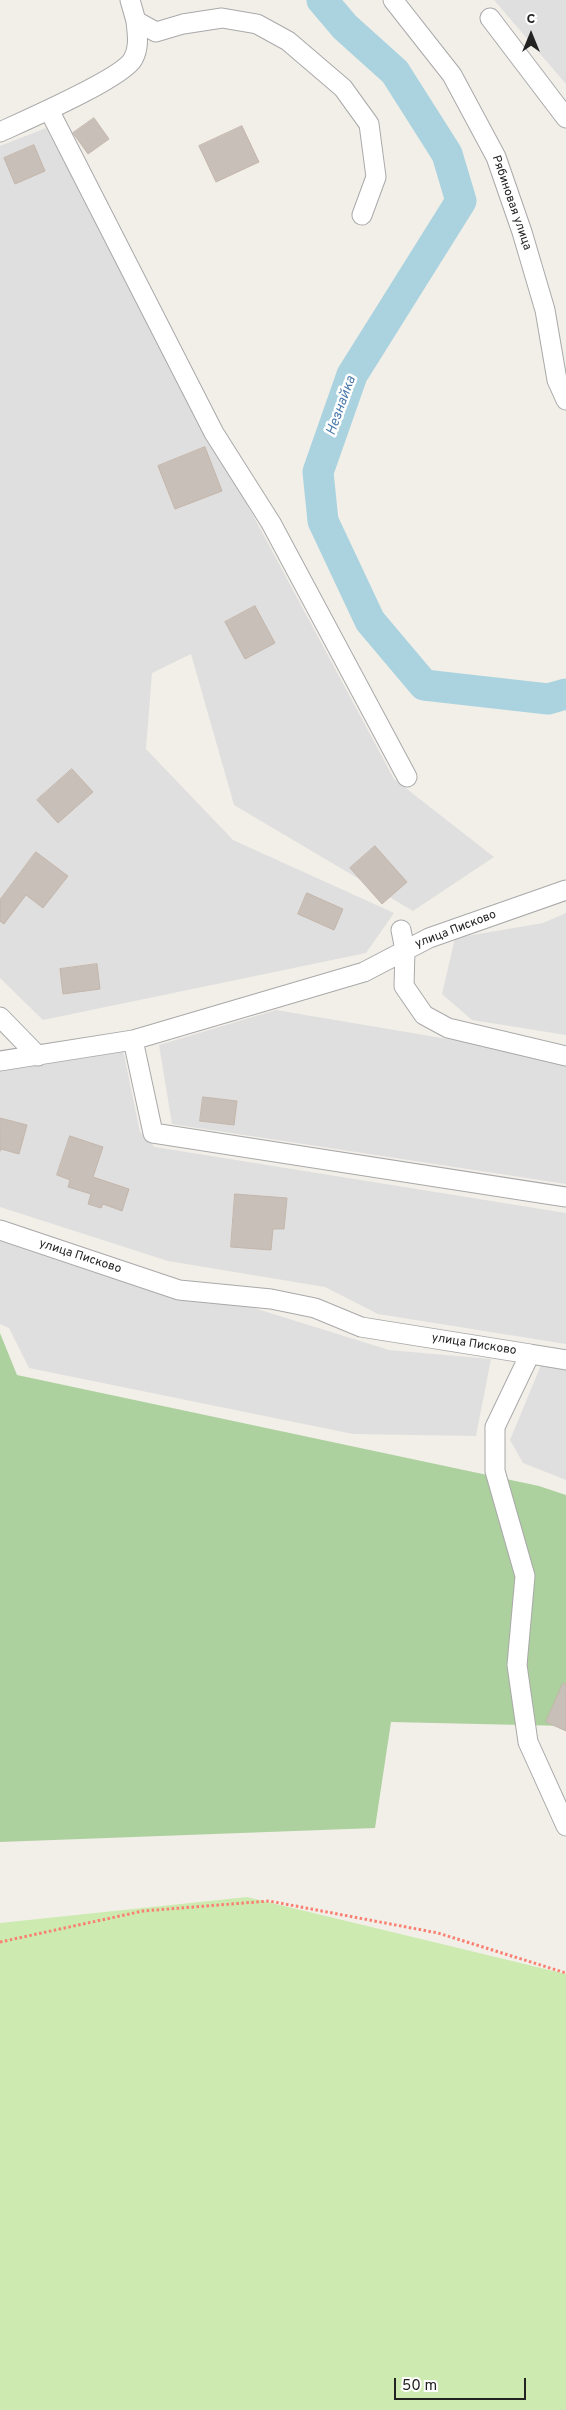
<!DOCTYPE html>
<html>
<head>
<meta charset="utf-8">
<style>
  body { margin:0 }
  #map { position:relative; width:566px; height:2410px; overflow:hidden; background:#f2efe9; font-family:Overpass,sans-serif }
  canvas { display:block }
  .north { position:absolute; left:506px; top:10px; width:50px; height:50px; -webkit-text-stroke:4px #fff; paint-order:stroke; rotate:0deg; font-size:14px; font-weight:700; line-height:20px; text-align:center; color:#222 }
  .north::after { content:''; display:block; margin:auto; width:18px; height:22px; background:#222; clip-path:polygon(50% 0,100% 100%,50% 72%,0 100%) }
  .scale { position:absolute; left:394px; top:2378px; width:132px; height:22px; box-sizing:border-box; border:2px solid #222; border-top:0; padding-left:6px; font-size:15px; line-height:18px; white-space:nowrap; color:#222; -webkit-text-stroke:4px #fff; paint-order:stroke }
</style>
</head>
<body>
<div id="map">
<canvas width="566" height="2410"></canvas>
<div class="north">С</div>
<div class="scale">50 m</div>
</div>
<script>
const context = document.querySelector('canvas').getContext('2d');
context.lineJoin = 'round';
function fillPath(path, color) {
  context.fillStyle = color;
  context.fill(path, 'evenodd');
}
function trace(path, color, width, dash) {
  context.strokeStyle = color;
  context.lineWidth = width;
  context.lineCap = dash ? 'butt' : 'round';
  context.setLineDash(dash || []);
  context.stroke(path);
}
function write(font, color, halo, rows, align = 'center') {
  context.font = font + ' Overpass,sans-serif';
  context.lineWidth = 5;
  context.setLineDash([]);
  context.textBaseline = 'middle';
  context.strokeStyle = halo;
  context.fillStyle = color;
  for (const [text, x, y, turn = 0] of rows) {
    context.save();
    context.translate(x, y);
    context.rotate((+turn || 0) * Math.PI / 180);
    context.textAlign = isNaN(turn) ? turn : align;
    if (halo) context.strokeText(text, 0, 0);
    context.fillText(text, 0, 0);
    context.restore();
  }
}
const residential = new Path2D(`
  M494,0H566V84Z
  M46,128L394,779L494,857L413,911L234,805L191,654L152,673L146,749L233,840L394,913L366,953L43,1020L0,978V146Z
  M566,913V1035L472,1020L442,994L455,938L543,923Z
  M276,1010L566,1059V1184L172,1124L159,1045Z
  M123,1050L140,1132L155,1147L566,1213V1344L378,1314L325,1287L168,1261L0,1207V1068Z
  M0,1229L389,1350L491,1359L476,1436L353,1434L29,1368L9,1328L0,1324Z
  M541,1365L566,1370V1480L523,1463L510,1440Z`);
const grass = new Path2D(`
  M247,1897L566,1974V2410H0V1923Z`);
const forest = new Path2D(`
  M0,1333L17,1375L539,1486L566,1495V1726L391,1722L375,1828L0,1842Z`);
const river = new Path2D(`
  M322,0L345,27L395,72L447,154L461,201L352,375L318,472L323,521L370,621L424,685L548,699L566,694`);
const building = new Path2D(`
  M94,118L109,139L88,154L73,133Z
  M242,126L259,162L216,182L199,146Z
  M34,145L45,171L15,184L4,158Z
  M205,447L222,491L175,509L158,466Z
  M255,606L275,643L245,659L225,622Z
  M72,769L93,792L58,823L37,800Z
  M375,846L407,882L382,904L350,868Z
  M36,852L68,876L43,908L26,895L4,924L0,921V900Z
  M307,893L343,909L334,930L298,914Z
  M97,964L100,989L63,994L60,969Z
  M203,1097L237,1101L234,1125L200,1121Z
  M0,1118L27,1125L19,1154L1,1149L0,1151Z
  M70,1136L103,1147L93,1177L129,1189L122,1211L103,1204L101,1208L88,1204L91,1194L68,1187L70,1180L57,1175Z
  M235,1194L287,1198L284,1229H273L271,1250L231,1247Z
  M563,1683L566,1684V1731L546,1722Z`);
const path = new Path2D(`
  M0,1942L143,1911L269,1901L438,1933L566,1973`);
const minor = new Path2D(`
  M130,0L136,21
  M393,0L452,75L496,157L522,232L545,310L557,380L566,400
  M490,18L566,118
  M49,110L214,433L271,523L407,777
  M0,132C24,121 123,78 133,59C140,47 137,33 136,21L156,32L183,24L222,18L257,24L288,41L343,88L369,124L376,177L362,215
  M401,930L405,950L404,986L424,1015L448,1028L566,1056
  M0,1017L38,1056
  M133,1040L153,1133L566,1197
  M0,1061L133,1040L364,972L429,938L566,890
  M0,1230L179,1290L271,1299L315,1308L361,1327L530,1354L495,1427V1471L525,1576L517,1665L528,1742L566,1826
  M530,1354L566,1360`);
const streetNames = [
  ["Рябиновая улица",511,203,71],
  ["улица Писково",456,930,-21],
  ["улица Писково",80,1257,18],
  ["улица Писково",474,1345,9]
];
const waterNames = [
  ["Незнайка",342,406,-70]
];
fillPath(residential, '#e0dfdf');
fillPath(grass, '#cdebb0');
fillPath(forest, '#add19e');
trace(river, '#aad3df', 31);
fillPath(building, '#c7bfb8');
trace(building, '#c4b6ab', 1);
trace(minor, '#a9a9a9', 21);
trace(path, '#fa8072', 3, [2.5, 2.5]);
trace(minor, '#fff', 19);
write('12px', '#222', '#fff', streetNames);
write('italic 14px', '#4a7aab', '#fff', waterNames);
</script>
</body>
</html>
